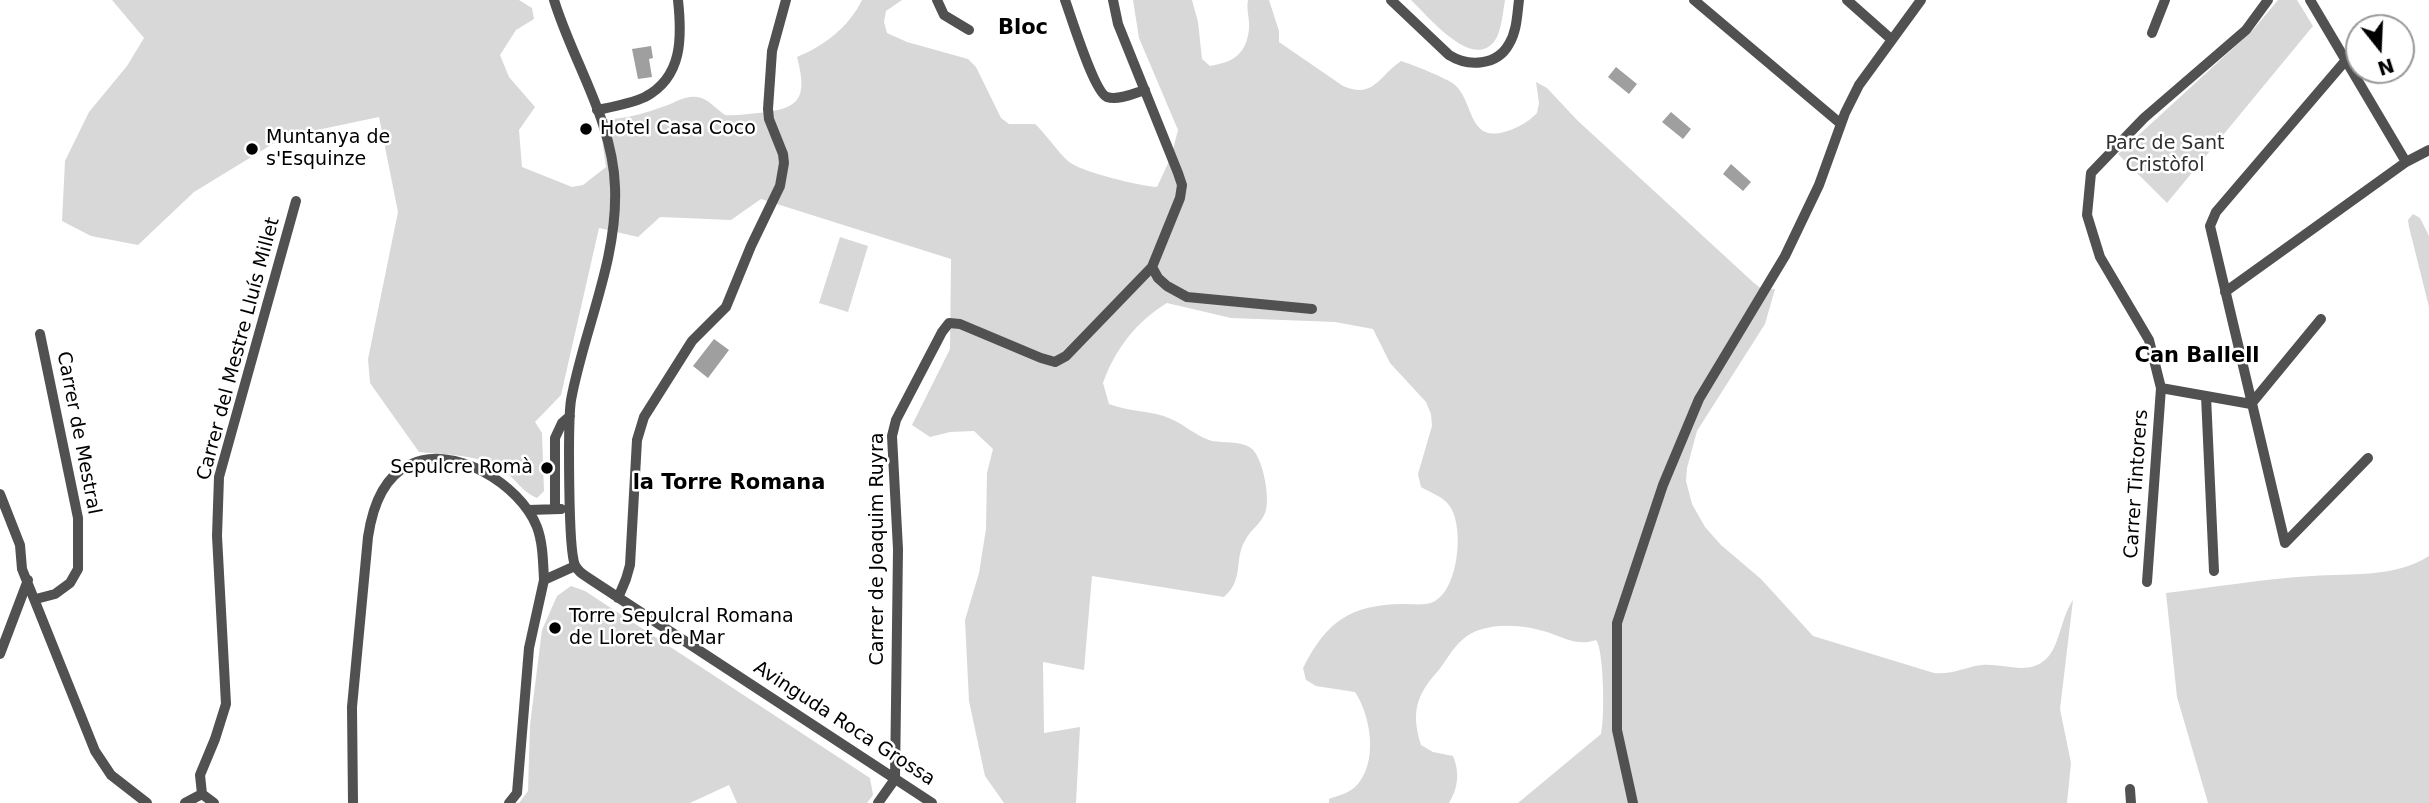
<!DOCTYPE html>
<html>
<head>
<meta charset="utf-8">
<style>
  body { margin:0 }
  #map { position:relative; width:2429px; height:803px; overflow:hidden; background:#fff; font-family:"DejaVu Sans",sans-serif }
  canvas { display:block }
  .north { position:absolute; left:2345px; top:14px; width:70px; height:70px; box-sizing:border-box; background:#fff; border:2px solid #999; border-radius:50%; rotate:162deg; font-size:19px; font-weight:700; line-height:28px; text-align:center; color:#000 }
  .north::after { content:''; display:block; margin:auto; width:24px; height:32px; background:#000; clip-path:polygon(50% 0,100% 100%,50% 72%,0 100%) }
</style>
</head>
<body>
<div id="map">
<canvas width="2429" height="803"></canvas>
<div class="north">N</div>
</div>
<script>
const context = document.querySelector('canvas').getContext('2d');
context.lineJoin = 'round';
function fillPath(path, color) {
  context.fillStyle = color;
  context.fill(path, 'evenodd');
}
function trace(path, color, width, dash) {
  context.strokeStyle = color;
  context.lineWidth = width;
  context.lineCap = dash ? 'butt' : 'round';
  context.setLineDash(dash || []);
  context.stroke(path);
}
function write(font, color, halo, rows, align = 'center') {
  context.font = font + ' "DejaVu Sans",sans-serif';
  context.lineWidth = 5;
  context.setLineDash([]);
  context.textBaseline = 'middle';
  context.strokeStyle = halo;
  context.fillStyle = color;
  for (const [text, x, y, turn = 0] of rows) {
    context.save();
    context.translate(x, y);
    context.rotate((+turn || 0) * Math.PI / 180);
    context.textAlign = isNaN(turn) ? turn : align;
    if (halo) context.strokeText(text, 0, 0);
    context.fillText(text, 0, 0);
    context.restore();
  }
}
const green = new Path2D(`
  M112,0H519L532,8L534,19L516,30L500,55L509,77L535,107L519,130L522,167L572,187L583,185L606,167L599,119C620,121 646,113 665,106C676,102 686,95 697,97C708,98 716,109 725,115C736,116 746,114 758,113C800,109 808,99 797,57C824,46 849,27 862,0H902L886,11L884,22L887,33L907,42L968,59L976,67L1001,118L1009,124H1035C1047,135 1056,150 1068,161C1080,172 1140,186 1157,187L1171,157L1178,130L1139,38L1133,0H1192L1198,22L1202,59L1210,66C1233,62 1246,55 1249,29C1250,19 1246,10 1248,0H1269L1279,31V42L1343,86C1374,99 1378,77 1401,61C1411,64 1449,79 1455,85C1474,102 1468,142 1504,132C1518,128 1527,123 1537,113L1539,103L1536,82L1547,88L1577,120L1754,283L1763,290L1775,289L1765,324L1697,431L1687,468L1686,481L1692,504L1705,527L1721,545L1761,579L1813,636L1934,673C1952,675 1965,667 1982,665C2003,663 2029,676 2046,659C2060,646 2061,617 2073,600L2060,709L2071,763L2067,803H1518L1601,734C1605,721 1604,649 1596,640C1579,646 1566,639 1550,633C1525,624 1481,620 1461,641C1452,649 1446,661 1438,671C1416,695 1411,713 1421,745L1433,752L1453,756C1460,772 1458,789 1449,803H1329V799C1337,796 1349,793 1355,787C1379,764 1371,716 1355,692L1316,686L1306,680L1303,668C1327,621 1350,605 1403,604C1413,604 1427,606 1435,601C1458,588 1464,530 1451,508C1445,497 1431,493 1421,487L1418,474L1432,426L1431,414L1426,402L1390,363L1373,329L1335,322L1231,318L1167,303C1137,321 1115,349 1103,383L1109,404C1129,412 1152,410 1171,419C1185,425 1195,435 1209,440C1221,444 1240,440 1251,448C1263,457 1271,500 1265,513C1261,524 1251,529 1246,539C1233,559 1245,579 1224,597L1092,576L1084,670L1043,662L1044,733L1080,727L1076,803H1004L985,776L969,701L965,620L979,573L986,529L987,473L993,449L974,431L950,432L930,437L912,425L950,349L951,259L761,199L731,220L660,217L638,237L599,228L561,395L535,422L542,433L544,491L537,498C522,492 517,480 504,471C480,454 447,455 419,452L370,383L368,359L398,212L379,117L284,137L194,192L138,245L91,236L62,221L65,161L89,112L127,66L144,38Z
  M1411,0H1505C1503,12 1502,26 1497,37C1476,76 1427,15 1411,0Z
  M2278,0H2297L2313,26L2167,203L2118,154L2253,30Z
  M2413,214L2420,218L2429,236V307L2409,227L2408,220Z
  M840,237L868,246L848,312L819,303Z
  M2429,556V803H2208L2177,697L2166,593C2215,587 2264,579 2312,576C2351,573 2395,578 2429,556Z
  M571,586L585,591L870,778L873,795L867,803H737L729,785L690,803H519L528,791L530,725L542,630L557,596Z`);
const water = new Path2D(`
  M651,46L653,58L649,59L652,77L638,79L632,49Z
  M1616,67L1637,84L1629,94L1608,77Z
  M1671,112L1691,129L1683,139L1662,122Z
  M1731,164L1751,182L1743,191L1723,174Z
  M714,339L729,350L708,378L693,366Z`);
const street = new Path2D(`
  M554,0C573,62 613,121 615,187C618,260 584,329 571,400C568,420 568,550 575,565C578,572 584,575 590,579L932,803
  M937,0L944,15L969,30
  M1065,0C1071,16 1094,92 1107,97C1118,101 1135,93 1145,90
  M1391,0L1449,55C1468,67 1497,66 1509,44C1517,31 1517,15 1519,0
  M1694,0L1841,124
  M1847,0L1891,39
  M2310,0L2406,162
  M2152,33L2165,0
  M597,110C612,107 630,104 645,97C683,77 682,37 678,0
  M1152,267L1158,278L1167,286L1187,297L1312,309
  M2225,292L2406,162L2429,150
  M2161,388L2251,404L2321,319
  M2206,396L2214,571
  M0,494L20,545L22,569L95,751L111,775L147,803
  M555,509V438L562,423L570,416
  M528,510L561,509
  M2285,543L2210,226L2216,212L2346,60
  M2285,543L2368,458
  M2147,582L2161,388L2149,340L2100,257L2087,215L2091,173L2144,118L2246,30L2268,0
  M618,598L626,579L630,565L637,440L644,417L692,341L726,307L751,246L780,186L784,163L783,154L769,119L768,109L772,51L786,0
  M36,599L55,594L70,583L78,569V518L40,334
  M0,654L28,580
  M895,779L898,549L892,436L896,420L942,332L949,323L960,324L1041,358L1055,362L1066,356L1152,267L1180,198L1182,185L1178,173L1118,24L1113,0
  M2130,789L2131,803
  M202,794L200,775L215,739L226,704L217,536L219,477L296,201
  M202,794L214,803
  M185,803L202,794
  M353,803L352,707L368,537C372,510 382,478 409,465C453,443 520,484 537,527C543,543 543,562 544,580
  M509,803L517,793L529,648L544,580L575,566
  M878,803L895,779
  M1633,803L1617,730V623L1663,485L1699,399L1785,256L1819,185L1845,113L1859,85L1921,0`);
const markers = [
  [586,129,7,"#000"],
  [252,149,7,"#000"],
  [547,468,7,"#000"],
  [555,628,7,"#000"]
];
const poiNames = [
  ["Hotel Casa Coco",600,129],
  ["Muntanya de",266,138],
  ["s'Esquinze",266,160],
  ["Sepulcre Romà",533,468,"right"],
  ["Torre Sepulcral Romana",569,617],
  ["de Lloret de Mar",569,639]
];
const parkNames = [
  ["Parc de Sant",2165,144],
  ["Cristòfol",2165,166]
];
const streetNames = [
  ["Carrer del Mestre Lluís Millet",239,349,-75],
  ["Carrer de Mestral",78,433,79],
  ["Carrer Tintorers",2137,484,-86],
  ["Carrer de Joaquim Ruyra",878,549,-90],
  ["Avinguda Roca Grossa",844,724,33]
];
const neighbourhoodNames = [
  ["Bloc",1023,29],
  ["Can Ballell",2197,357],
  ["la Torre Romana",729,484]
];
fillPath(green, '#d8d8d8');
fillPath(water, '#9f9f9f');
trace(street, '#515151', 10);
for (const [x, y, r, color] of markers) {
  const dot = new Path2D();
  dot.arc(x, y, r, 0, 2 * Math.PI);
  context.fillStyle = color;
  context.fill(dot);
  trace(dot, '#fff', 2.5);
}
write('19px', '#000', '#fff', poiNames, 'left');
write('19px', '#2f2f2f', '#fff', parkNames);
write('19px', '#000', '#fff', streetNames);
write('bold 21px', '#000', '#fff', neighbourhoodNames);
</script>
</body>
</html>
